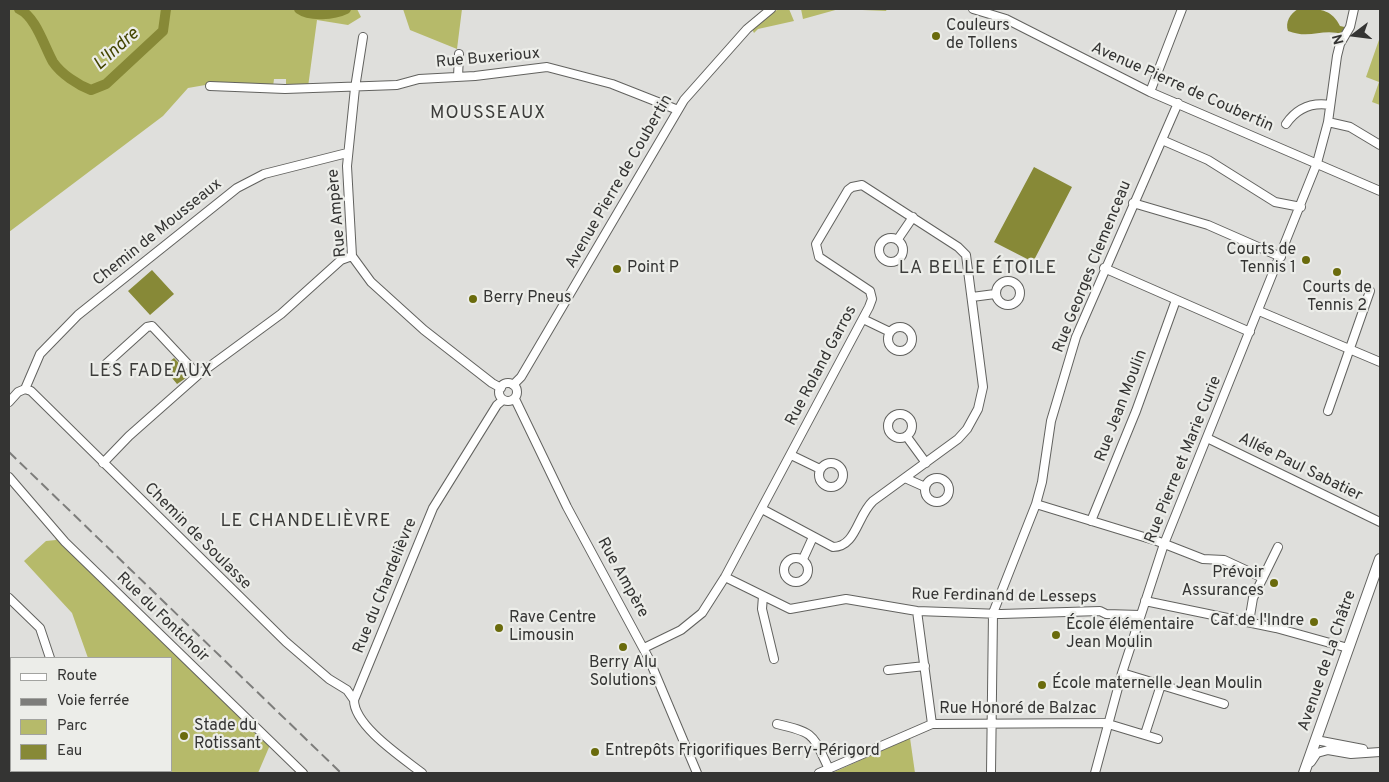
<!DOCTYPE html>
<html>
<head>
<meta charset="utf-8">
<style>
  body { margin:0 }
  #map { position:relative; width:1389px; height:782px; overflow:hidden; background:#dfdfdc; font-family:Overpass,sans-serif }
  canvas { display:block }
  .frame { position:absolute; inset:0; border:10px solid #343433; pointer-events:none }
  .legend { position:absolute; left:10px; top:657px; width:162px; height:115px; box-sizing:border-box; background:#ecede9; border:1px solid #a2a3a0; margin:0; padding:6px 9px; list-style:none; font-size:15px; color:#343433 }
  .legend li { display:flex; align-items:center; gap:10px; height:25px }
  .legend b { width:25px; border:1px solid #a2a3a0 }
  .north { position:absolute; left:1329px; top:10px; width:50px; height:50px; -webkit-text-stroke:4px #ecede9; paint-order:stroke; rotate:255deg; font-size:14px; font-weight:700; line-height:20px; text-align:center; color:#343433 }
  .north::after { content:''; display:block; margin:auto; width:18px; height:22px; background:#343433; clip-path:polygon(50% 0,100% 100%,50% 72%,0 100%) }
</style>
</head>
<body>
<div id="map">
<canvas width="1389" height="782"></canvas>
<div class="frame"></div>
<ul class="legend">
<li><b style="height:6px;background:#fff"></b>Route</li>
<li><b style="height:6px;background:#7d7d7b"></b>Voie ferrée</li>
<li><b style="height:14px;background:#b6ba6a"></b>Parc</li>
<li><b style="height:14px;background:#878937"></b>Eau</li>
</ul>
<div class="north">N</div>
</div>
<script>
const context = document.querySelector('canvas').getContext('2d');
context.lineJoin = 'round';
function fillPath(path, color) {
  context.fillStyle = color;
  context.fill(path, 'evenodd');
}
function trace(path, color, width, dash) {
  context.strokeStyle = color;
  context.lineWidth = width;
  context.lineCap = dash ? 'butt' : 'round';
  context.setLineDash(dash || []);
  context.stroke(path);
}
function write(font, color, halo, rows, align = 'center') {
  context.font = font + ' Overpass,sans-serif';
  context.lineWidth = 4.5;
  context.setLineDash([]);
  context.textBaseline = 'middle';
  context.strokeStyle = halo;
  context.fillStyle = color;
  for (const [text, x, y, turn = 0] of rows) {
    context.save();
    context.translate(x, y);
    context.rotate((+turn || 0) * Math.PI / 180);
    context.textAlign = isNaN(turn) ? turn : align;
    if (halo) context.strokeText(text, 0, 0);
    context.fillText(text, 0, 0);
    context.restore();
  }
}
const green = new Path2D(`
  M9,9H357L361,17L348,25L317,20L308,87H286V79H274L273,87L211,84L188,88L163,116L9,232Z
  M403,9H462L457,49L410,30Z
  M780,9H789L794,21L758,29L754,33L753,31V28L772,12Z
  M801,9H887L886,11L839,9L803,19Z
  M1380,37V105L1372,102L1379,82L1366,77Z
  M54,534L254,728V732L261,735L270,745L258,773H54L50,771H171V658H88L72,613L24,561L46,541L56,540Z
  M910,738L915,773H832Z`);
const water = new Path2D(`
  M1298,9C1316,9 1331,7 1340,26L1349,28L1344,35C1323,27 1311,40 1288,31C1285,22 1290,14 1298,9Z
  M1034,167L1072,187L1033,262L994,242Z
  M152,270L174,294L150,315L128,291Z
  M174,358L187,371L186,378L177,384L163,367Z`);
const river = new Path2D(`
  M19,9C36,17 44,46 53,62C61,74 78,85 91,90L106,84L163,31L166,9
  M299,9C310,17 334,15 346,9`);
const minor = new Path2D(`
  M973,9L1006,19L1150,92L1380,191
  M363,37L355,88L347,166L352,256L371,282L424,330L492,383L501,388
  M458,77L459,54
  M210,86L285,89L397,85L419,79L475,76L547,67L612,84L678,110
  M1150,92L1182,9
  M1328,122L1350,127L1380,145
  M1286,124C1297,108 1311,102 1330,105
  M1162,140L1208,160L1275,202L1301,207
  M1133,203L1208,225L1281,257
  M879 250a12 12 0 1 1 24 0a12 12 0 1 1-24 0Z
  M898,239L913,217
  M1104,268L1250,332
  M996 293a12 12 0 1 1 24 0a12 12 0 1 1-24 0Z
  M972,297L995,294
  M1259,311L1380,362
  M863,319L890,332
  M888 339a12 12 0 1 1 24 0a12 12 0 1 1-24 0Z
  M106,364L147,327L152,326L198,375
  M499 392a9 9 0 1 1 18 0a9 9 0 1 1-18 0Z
  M513,385L521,377L684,100L747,29L771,9
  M25,389L31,391L286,642L329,679L347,690L354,700
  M25,389L40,354L78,315L237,188L264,174L347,153
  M515,399L567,507L649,659L697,773
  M9,402L18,392L25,389
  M1328,411L1370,291
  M888 426a12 12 0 1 1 24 0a12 12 0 1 1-24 0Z
  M907,437L926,463
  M1207,438L1380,522
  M791,455L820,469
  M819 475a12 12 0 1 1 24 0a12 12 0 1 1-24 0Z
  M103,463L129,436L198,375L281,314L341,260L352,256
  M9,477L65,542L303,773
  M925 490a12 12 0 1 1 24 0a12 12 0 1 1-24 0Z
  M905,478L925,487
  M1036,504L1157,541L1203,559L1224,560L1263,578
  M1091,521L1136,411L1176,300
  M784 570a12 12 0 1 1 24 0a12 12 0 1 1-24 0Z
  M803,559L813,537
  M725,577L790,609L846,599L917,611L1001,614L1100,611L1106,614L1140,615
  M763,596L762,609L774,659
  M9,598L40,628L50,658
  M1145,601L1276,628L1348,648
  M917,611L932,724
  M1249,622L1253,598L1278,547
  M644,648L681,630L702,613L725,577L869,307L872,299L870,291L819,257L816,244L848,190L852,187L862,185L958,247L966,255L983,387L978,409L967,429L958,439L873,501C857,516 856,547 833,547L762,509
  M888,670L925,666
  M1122,673L1224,704
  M9,695L11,694
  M777,724C816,733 812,734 829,769
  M1145,734L1161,685
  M1316,740L1363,749
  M1311,762L1317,753L1328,750L1351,754L1380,752
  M422,773C403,758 354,726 354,700L433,508L497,405L503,400
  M819,773L932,724L1105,723L1158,739
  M991,773L993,613L1036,504L1042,482L1051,421L1076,337L1178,103
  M1095,773L1122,673L1164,544L1317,163L1328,122L1337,56L1340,44L1350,27L1354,9`);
const major = new Path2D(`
  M1304,773L1380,559`);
const rail = new Path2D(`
  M9,452L341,773`);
const markers = [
  [936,36,5,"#6a6b0c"],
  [1306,260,5,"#6a6b0c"],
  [617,269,5,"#6a6b0c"],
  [1337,272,5,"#6a6b0c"],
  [473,299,5,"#6a6b0c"],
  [1274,583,5,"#6a6b0c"],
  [1314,622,5,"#6a6b0c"],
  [499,628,5,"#6a6b0c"],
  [1056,635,5,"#6a6b0c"],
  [623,647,5,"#6a6b0c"],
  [1042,685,5,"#6a6b0c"],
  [184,736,5,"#6a6b0c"],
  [595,752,5,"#6a6b0c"]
];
const poiNames = [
  ["Couleurs",946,27],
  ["de Tollens",946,45],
  ["Courts de",1296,251,"right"],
  ["Tennis 1",1296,269,"right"],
  ["Point P",627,269],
  ["Courts de",1337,289,"center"],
  ["Tennis 2",1337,307,"center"],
  ["Berry Pneus",483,299],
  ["Prévoir",1264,574,"right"],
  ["Assurances",1264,592,"right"],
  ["Rave Centre",509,619],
  ["Limousin",509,637],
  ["Caf de l'Indre",1304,622,"right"],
  ["École élémentaire",1066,626],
  ["Jean Moulin",1066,644],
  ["Berry Alu",623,664,"center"],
  ["Solutions",623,682,"center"],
  ["École maternelle Jean Moulin",1052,685],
  ["Stade du",194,727],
  ["Rotissant",194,745],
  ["Entrepôts Frigorifiques Berry-Périgord",605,752]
];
const streetNames = [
  ["Rue Buxerioux",488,59,-5],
  ["Avenue Pierre de Coubertin",1182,88,24],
  ["Avenue Pierre de Coubertin",620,182,-60],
  ["Rue Ampère",338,213,-95],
  ["Chemin de Mousseaux",158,233,-39],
  ["Rue Georges Clemenceau",1093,267,-68],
  ["Rue Roland Garros",822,366,-62],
  ["Rue Jean Moulin",1122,406,-69],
  ["Rue Pierre et Marie Curie",1184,460,-68],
  ["Allée Paul Sabatier",1300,468,26],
  ["Chemin de Soulasse",197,537,45],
  ["Rue Ampère",622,578,61],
  ["Rue du Chardelièvre",386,586,-68],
  ["Rue Ferdinand de Lesseps",1004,597,1],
  ["Rue du Fontchoir",162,618,44],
  ["Avenue de La Châtre",1328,661,-71],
  ["Rue Honoré de Balzac",1018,710]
];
const waterNames = [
  ["L'Indre",117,50,-42]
];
const neighbourhoodNames = [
  ["MOUSSEAUX",488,114],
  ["LA BELLE ÉTOILE",978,269],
  ["LES FADEAUX",151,372],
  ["LE CHANDELIÈVRE",306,522]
];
fillPath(green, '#b6ba6a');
fillPath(water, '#878937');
trace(river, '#878937', 10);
trace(minor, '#62625f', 10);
trace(major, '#62625f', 12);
trace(minor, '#fff', 8);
trace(major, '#fff', 10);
trace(rail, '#7d7d7b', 2, [10, 5]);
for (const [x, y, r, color] of markers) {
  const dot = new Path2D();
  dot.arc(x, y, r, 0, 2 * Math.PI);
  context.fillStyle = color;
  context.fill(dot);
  trace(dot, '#ecede9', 2);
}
write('16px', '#343433', '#ecede9', poiNames, 'left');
write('16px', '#343433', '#ecede9', streetNames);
write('italic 18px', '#444502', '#ecede9', waterNames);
context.letterSpacing = '1px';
write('18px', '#3c3c3a', '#ecede9', neighbourhoodNames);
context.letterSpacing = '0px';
</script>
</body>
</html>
